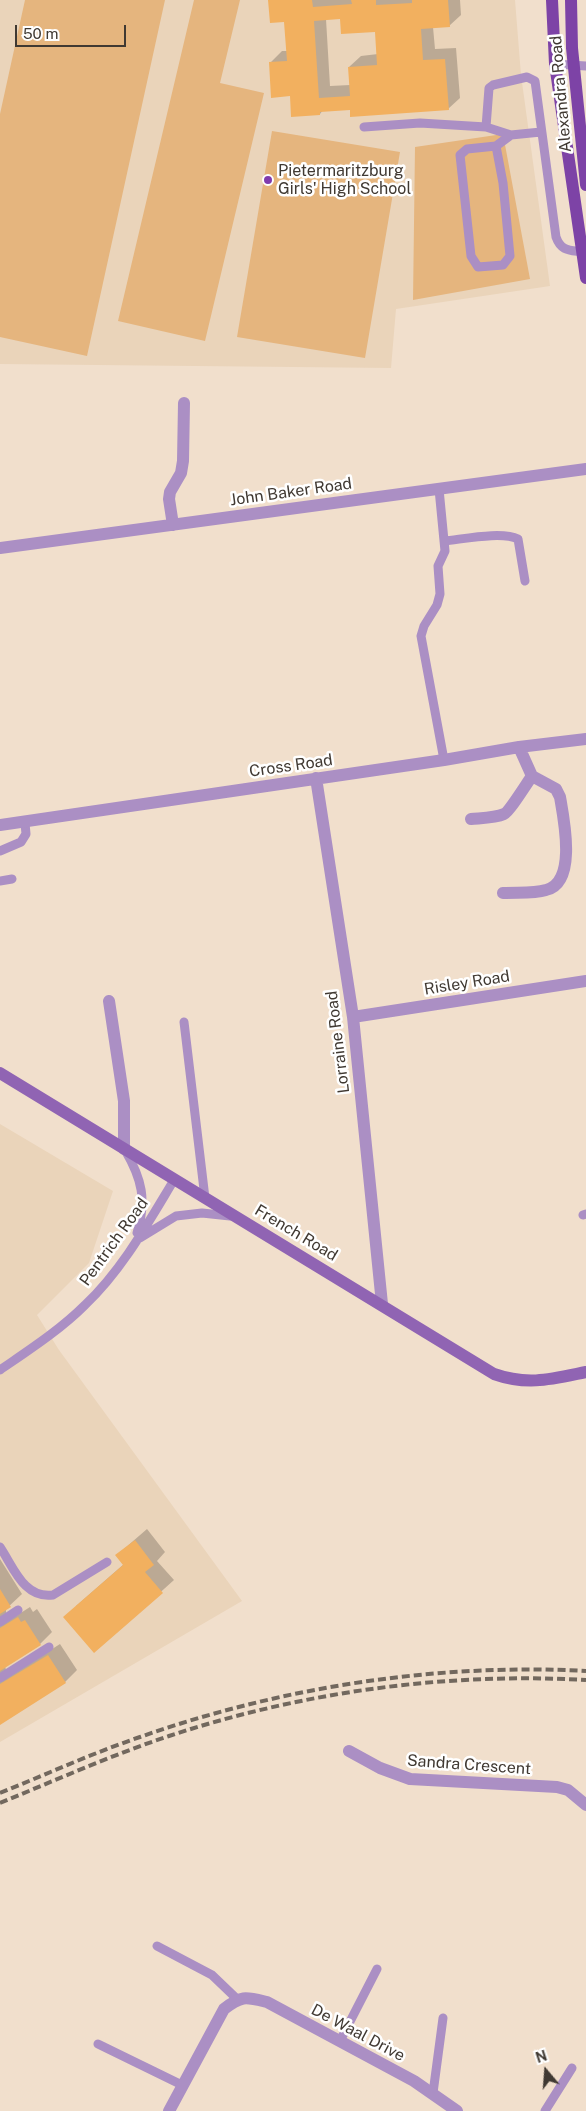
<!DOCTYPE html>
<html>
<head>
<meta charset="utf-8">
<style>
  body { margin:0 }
  #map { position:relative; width:586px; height:2111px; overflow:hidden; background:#f1dfcc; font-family:"Public Sans",sans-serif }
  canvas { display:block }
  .north { position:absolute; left:521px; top:2046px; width:50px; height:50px; -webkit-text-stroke:4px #fff; paint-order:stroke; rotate:342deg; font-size:14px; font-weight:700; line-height:20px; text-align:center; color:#403932 }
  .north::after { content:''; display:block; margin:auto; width:18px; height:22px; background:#403932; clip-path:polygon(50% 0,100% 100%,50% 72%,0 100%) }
  .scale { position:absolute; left:15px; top:25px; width:111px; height:22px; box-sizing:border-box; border:2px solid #403932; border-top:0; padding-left:6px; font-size:15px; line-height:18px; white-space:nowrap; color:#403932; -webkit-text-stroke:4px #fff; paint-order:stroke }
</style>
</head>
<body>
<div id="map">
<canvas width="586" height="2111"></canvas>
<div class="north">N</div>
<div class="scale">50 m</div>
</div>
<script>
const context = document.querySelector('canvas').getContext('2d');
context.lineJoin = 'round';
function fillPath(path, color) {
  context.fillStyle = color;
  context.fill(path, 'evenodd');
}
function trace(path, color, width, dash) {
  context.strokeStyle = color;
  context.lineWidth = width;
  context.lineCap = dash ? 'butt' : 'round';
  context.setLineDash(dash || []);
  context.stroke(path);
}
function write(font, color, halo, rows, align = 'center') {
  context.font = font + ' "Public Sans",sans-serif';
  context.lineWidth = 5;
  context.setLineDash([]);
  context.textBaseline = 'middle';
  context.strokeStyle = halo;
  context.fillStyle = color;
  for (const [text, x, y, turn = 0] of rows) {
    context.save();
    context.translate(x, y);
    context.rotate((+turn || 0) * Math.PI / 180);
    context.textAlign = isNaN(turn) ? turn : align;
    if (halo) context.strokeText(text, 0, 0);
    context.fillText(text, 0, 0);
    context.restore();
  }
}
const built = new Path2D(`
  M0,0H515L521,75L550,286L396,309L391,368L0,364Z
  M0,1124L113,1191L89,1263L37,1315L59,1350L242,1601L0,1742Z`);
const green = new Path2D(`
  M25,0H165L87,356L0,337V114Z
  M194,0H240L220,83L264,93L205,341L118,321Z
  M272,131L400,152L365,358L237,337Z
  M503,134L530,279L413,300L415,147Z`);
const shadow = new Path2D(`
  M269,0H460L461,15L449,26L433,27L435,49L456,48L460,98L448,109L351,108L323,110L320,114L291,95L270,63L282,51H287L285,20ZM341,18L377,31L378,54L361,56L349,67L350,85L330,86L326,19Z
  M147,1529L165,1552L157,1561L174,1580L95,1651L76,1606L124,1564L117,1555Z
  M0,1559L22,1594L6,1609V1614L16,1616L30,1607L33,1612L37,1609L52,1632L40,1644L5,1666L6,1670L16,1672L60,1644L77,1670L65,1682L0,1723Z`);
const building = new Path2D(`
  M268,0H312L313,7L352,4L351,0H376V5L412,3V0H448L450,27L421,29L423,60L445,59L449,110L350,117V110L320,112V115L291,117L290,96L271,98L269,62L287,61L284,22L270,23ZM340,19L341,34L375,32L377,65L348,67L350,96L319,98L314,21Z
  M135,1540L154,1565L145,1572L163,1593L94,1653L63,1617L123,1565L115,1555Z
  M0,1589L11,1607L0,1614Z
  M18,1617L21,1622L25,1620L41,1645L0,1671V1628Z
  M48,1655L66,1683L0,1725V1684Z`);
const lane = new Path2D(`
  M555,64L586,66
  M364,127L420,123L486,127L511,135
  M486,127L489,88L493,85L527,77L535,81L556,237C561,251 569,250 582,252
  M496,146L503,183L510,256L503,265L478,267L471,256L460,155L467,149L496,146L511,135L541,132
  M439,489L445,551L438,566L440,594L437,605L424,626L421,636L444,760
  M444,541C464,539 502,531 518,539L525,581
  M0,851L21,842L26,834L25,823
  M0,881L12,879
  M184,1022L205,1198
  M125,1150C142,1179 147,1200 137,1233
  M583,1215L586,1214
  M140,1238L176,1216L202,1213L230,1216
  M0,1370C29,1350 60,1330 85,1305C122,1270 148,1223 174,1180
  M0,1547C14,1568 24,1599 53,1595L107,1562
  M0,1622L18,1610
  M0,1678L49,1647
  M157,1946L212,1975L237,1999
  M340,2041L377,1969
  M98,2044L182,2085
  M433,2093L443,2018
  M545,2111L572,2068`);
const street = new Path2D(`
  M173,525L169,499L170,492L181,473L183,461L184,403
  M0,548L586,469
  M316,778L353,1017L382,1304
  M471,819C481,818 495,818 504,814C509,812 527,783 532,776
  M0,825L444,760L519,747L586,739
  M503,893C517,892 533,894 546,890C577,883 564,820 560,797L556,789L532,776L519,747
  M109,1001L124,1101V1149
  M353,1017L586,981
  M349,1751L380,1768L410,1779L557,1787L568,1790L586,1805
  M169,2111L224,2009C242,1995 246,1997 267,2002L414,2081L457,2111`);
const secondary = new Path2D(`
  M0,1073L494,1374C528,1386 552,1379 586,1372`);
const primary = new Path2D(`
  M552,0L555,64L586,278
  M571,0L572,48L586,185`);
const rail = new Path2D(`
  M0,1793C47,1774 93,1753 140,1737C282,1687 436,1663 586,1671
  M0,1803C56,1780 112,1755 169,1736C302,1692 446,1672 586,1680`);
const markers = [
  [268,180,5,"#803bae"]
];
const streetNames = [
  ["Alexandra Road",561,94,-95],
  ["John Baker Road",291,492,-8],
  ["Cross Road",291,766,-8],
  ["Risley Road",467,983,-9],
  ["Lorraine Road",338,1042,-97],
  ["French Road",296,1233,31],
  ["Pentrich Road",114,1242,-54],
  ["Sandra Crescent",469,1765,4],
  ["De Waal Drive",358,2033,28]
];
const poiNames = [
  ["Pietermaritzburg",278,171],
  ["Girls' High School",278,189]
];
fillPath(built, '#ead4ba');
fillPath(green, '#e5b57e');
fillPath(shadow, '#0003');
fillPath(building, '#f2b05f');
trace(lane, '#ab8fc4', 9);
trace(street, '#ab8fc4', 12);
trace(secondary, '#9064b3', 12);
trace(primary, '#7d43a6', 12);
trace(rail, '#72685e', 4, [8, 4]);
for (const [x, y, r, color] of markers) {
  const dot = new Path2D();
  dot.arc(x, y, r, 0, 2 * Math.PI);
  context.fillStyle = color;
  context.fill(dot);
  trace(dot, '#fff', 2);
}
write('16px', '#403932', '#fff', streetNames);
write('16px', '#403932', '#fff', poiNames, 'left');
</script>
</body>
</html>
